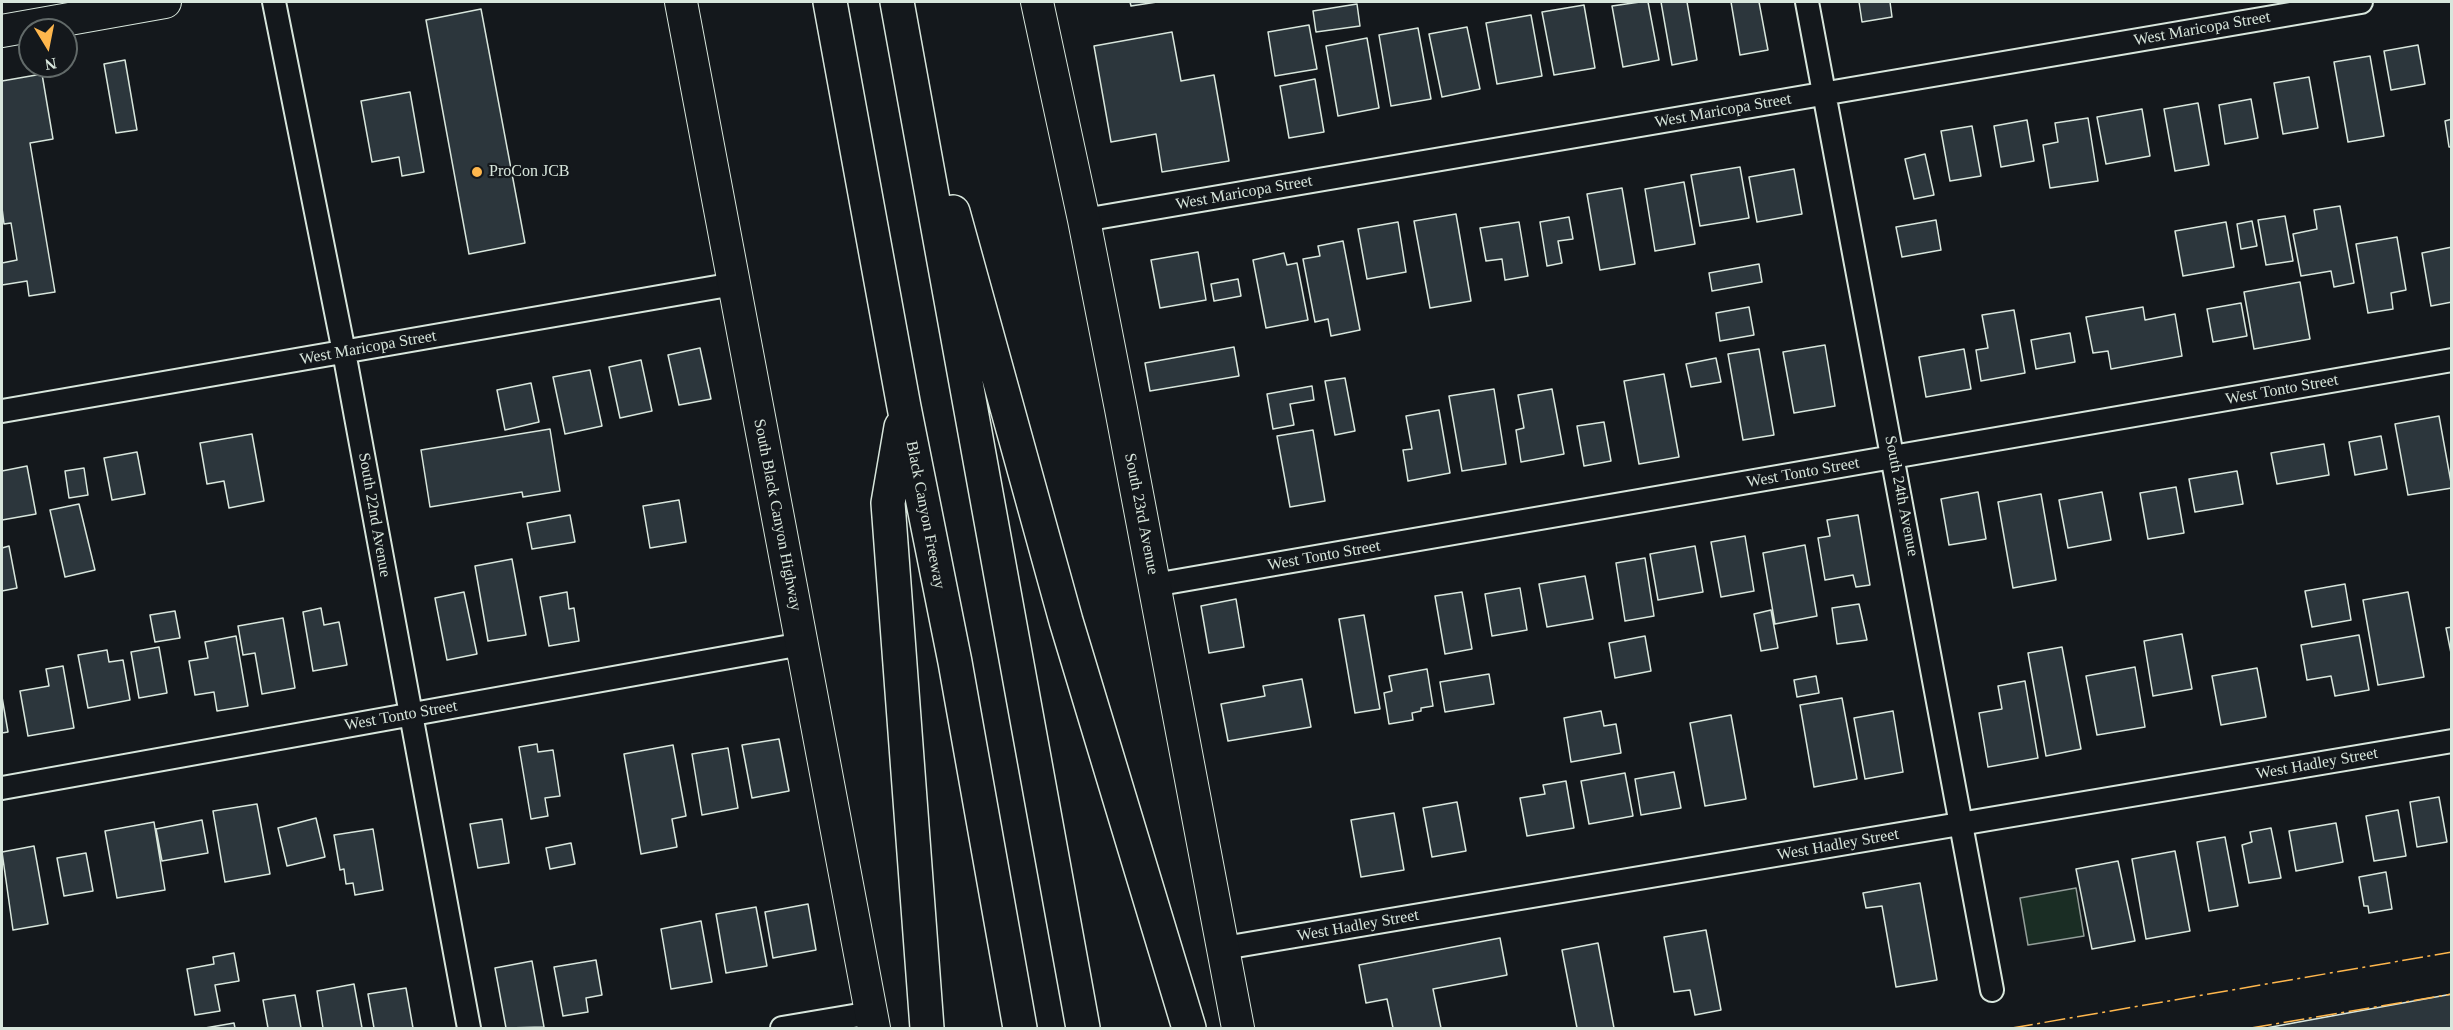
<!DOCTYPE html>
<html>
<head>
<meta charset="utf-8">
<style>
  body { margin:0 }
  #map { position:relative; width:2453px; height:1030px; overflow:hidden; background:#14181c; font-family:Georgia,serif }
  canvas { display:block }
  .frame { position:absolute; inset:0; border:3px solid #d8e6dc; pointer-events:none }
  .north { position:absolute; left:18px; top:18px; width:60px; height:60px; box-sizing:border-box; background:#14181c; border:2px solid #626a69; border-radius:50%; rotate:170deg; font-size:16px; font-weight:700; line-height:24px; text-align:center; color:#d8e6dc }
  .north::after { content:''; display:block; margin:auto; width:21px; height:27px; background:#ffb74d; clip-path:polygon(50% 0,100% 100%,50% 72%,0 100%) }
</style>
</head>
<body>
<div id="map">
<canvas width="2453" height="1030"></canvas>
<div class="frame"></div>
<div class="north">N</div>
</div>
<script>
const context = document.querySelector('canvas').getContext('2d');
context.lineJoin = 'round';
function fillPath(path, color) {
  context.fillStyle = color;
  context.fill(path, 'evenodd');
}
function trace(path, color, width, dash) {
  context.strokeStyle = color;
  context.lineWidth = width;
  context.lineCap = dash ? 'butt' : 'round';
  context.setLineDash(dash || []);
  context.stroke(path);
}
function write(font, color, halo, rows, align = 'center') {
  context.font = font + ' Georgia,serif';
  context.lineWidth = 4.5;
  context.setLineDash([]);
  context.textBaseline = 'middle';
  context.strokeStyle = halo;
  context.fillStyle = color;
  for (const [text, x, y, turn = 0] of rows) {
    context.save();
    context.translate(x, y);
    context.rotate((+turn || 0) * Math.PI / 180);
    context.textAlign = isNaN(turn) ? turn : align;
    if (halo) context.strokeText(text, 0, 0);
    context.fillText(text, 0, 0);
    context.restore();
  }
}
const green = new Path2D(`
  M2076,888L2084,936L2028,945L2020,898Z`);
const building = new Path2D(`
  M1130,2H1157L1131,6Z
  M1640,2H1648L1659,60L1623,67L1612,6Z
  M1661,2H1687L1697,60L1672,65Z
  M1731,2H1759L1768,50L1740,55Z
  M1859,2H1890L1892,17L1862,22Z
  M1357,4L1360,26L1316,32L1313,11Z
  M1584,5L1595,68L1554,75L1542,12Z
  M481,9L525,243L469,254L426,20Z
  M1531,15L1542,76L1497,84L1486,23Z
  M1309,25L1317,69L1275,76L1268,32Z
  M1467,27L1480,89L1442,97L1429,34Z
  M1418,28L1431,99L1391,106L1379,35Z
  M1172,32L1181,81L1214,75L1229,161L1162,172L1156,134L1111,142L1094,46Z
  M1367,38L1379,108L1338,116L1326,46Z
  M2418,45L2425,84L2391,90L2384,51Z
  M2370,56L2384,136L2348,142L2334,62Z
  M125,60L137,130L116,133L104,64Z
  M42,74L53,139L30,143L55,292L29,296L27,281L2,285V263L17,260L11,223L4,224L2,208V81Z
  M2309,77L2318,128L2283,134L2274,83Z
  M1315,79L1324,132L1289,138L1280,86Z
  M410,92L424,172L402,176L399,157L372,162L361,101Z
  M2251,99L2258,138L2225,144L2219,105Z
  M2198,103L2209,165L2175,171L2164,109Z
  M2142,109L2150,156L2106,164L2097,117Z
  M2088,118L2098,181L2050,188L2043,145L2058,142L2055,123Z
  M2452,119V147H2449L2445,121Z
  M2027,120L2034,161L2001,167L1994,126Z
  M1972,126L1981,176L1950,181L1941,131Z
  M1925,154L1934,195L1914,199L1905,159Z
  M1740,167L1749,218L1700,226L1691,175Z
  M1794,169L1802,214L1757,222L1749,177Z
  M1684,182L1695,244L1655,251L1645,189Z
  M1622,188L1635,264L1600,270L1587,194Z
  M2340,206L2354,283L2334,287L2331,271L2301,276L2293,234L2317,229L2314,210Z
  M1456,214L1471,301L1430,308L1414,221Z
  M2285,216L2293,261L2266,265L2258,220Z
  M1569,217L1573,239L1558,241L1562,263L1547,266L1540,222Z
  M1936,220L1941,250L1902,257L1896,227Z
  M2252,221L2257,246L2241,249L2237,224Z
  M1398,222L1406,272L1367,279L1358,229Z
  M1519,222L1528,276L1505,280L1502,259L1486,261L1480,228Z
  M2226,222L2234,267L2183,276L2175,231Z
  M2397,237L2406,290L2391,293L2393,309L2368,313L2356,244Z
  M1343,241L1360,330L1331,336L1328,319L1315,322L1303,259L1320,256L1318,246Z
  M2452,247V302L2431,306L2422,253Z
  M1198,252L1206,300L1160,308L1151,260Z
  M1284,253L1287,265L1297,263L1308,320L1266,328L1253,260Z
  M1759,264L1762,282L1712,291L1709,273Z
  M1238,279L1241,296L1214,301L1211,284Z
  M2300,282L2310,339L2254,349L2244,292Z
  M2241,303L2247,336L2213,342L2207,309Z
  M1749,307L1754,335L1720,341L1716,313Z
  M2143,307L2145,320L2175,314L2182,356L2111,369L2108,351L2093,353L2086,317Z
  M2014,310L2025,373L1981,381L1976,350L1988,348L1982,315Z
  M2070,333L2075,362L2036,369L2031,340Z
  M1825,345L1835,406L1794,413L1783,352Z
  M1234,347L1239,376L1150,391L1145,363Z
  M700,348L711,399L679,405L668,355Z
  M1759,349L1774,435L1743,440L1728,354Z
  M1964,349L1971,389L1926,397L1919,357Z
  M1716,358L1721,382L1691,387L1686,364Z
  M641,360L652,411L620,418L609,367Z
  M590,370L602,426L565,434L553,377Z
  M1664,374L1679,457L1639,464L1624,381Z
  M1345,378L1355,431L1335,435L1325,381Z
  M531,383L539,422L505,430L497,390Z
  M1312,386L1314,400L1290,404L1294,425L1273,429L1267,394Z
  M1494,389L1506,464L1462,471L1449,396Z
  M1552,389L1564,454L1521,462L1516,430L1524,428L1518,395Z
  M1439,410L1450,473L1408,481L1403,450L1412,449L1406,416Z
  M2439,416L2452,488L2408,495L2395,424Z
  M1604,422L1611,461L1584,466L1577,426Z
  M550,429L560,491L523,497L522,492L430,507L421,450Z
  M1313,430L1325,501L1290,507L1277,436Z
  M252,434L264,501L229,508L224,481L207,484L200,443Z
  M2381,436L2387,469L2355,475L2349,442Z
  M2324,444L2329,475L2277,484L2271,453Z
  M137,452L145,494L112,500L104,458Z
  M27,466L36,514L2,520V471Z
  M84,468L88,495L69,498L65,471Z
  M2237,471L2243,504L2195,512L2189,479Z
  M2176,487L2184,533L2148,539L2140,493Z
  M1978,492L1986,539L1949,545L1941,499Z
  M2102,492L2111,540L2068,548L2059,500Z
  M2041,494L2056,580L2013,588L1998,502Z
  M679,500L686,542L650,548L643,506Z
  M79,504L95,570L65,577L50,510Z
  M570,515L575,542L532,549L527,523Z
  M1858,515L1870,585L1856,587L1853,575L1825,580L1818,538L1830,536L1827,520Z
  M1745,536L1754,591L1721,597L1711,542Z
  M1805,545L1817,616L1775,624L1763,553Z
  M9,546L17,588L2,591V548Z
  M1695,546L1703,592L1658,600L1650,554Z
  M1645,558L1654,616L1625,621L1616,563Z
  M512,559L526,635L488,641L475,566Z
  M1585,576L1593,619L1547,627L1539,584Z
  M2345,584L2351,620L2312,627L2305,591Z
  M1520,588L1527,630L1492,636L1485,594Z
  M464,592L477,654L447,660L435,598Z
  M567,592L569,609L574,608L579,641L549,646L540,597Z
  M1462,592L1472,649L1445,654L1435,596Z
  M2408,592L2424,677L2378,685L2363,600Z
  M1236,599L1244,647L1209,653L1201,606Z
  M1859,604L1867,640L1837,644L1832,608Z
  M321,608L324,625L339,622L347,665L313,671L303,612Z
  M1771,610L1778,648L1761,651L1754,614Z
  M175,611L180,638L155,642L150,615Z
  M1364,615L1380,709L1355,713L1339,619Z
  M283,618L295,688L262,694L255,653L243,655L238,626Z
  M2452,627V658L2446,628Z
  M2182,634L2192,689L2153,696L2144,641Z
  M2359,635L2369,690L2335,696L2331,676L2307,680L2301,645Z
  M236,636L248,706L217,711L214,692L195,695L189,661L208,658L205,642Z
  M1645,636L1651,671L1615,678L1609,643Z
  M159,647L167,693L139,698L131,652Z
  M2062,647L2081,749L2046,756L2028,653Z
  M107,650L109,662L123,660L130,700L88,708L78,655Z
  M63,666L74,728L28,736L20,691L49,686L46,669Z
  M2135,667L2145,727L2097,735L2086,676Z
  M2257,668L2266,717L2221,725L2212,676Z
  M1427,669L1433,706L1421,708V711L1412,713L1413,720L1389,724L1384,693L1392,691L1389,676Z
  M1489,674L1494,704L1445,712L1440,682Z
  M1816,676L1819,693L1797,697L1794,680Z
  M1302,679L1311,727L1228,741L1221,704L1265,696L1263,686Z
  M2025,681L2038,758L1988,767L1979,713L2002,709L1998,686Z
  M2,697L8,732L2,733Z
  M1842,698L1857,779L1814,787L1800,705Z
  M1601,711L1604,726L1616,724L1621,753L1571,762L1564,718Z
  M1893,711L1903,772L1865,779L1854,718Z
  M1731,715L1746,799L1705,806L1690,723Z
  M779,739L789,791L752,798L742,745Z
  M537,744L538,752L553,750L560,796L545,798L548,816L531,819L519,747Z
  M673,745L686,816L672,819L677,847L641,854L624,754Z
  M728,748L738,808L702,815L692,754Z
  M1674,772L1681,808L1641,815L1635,779Z
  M1625,773L1633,816L1589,824L1581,781Z
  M1566,781L1574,828L1527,836L1520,798L1545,794L1543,785Z
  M2439,797L2447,842L2417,847L2410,802Z
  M1457,802L1466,851L1432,857L1423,808Z
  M257,804L270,874L225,882L213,811Z
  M2398,810L2406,856L2374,861L2366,816Z
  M1394,813L1404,870L1361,877L1351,820Z
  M316,818L325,857L287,866L278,828Z
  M502,819L509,863L478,868L470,824Z
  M202,820L208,853L162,861L156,829Z
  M154,822L165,890L117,898L105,831Z
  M2336,823L2343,862L2296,871L2289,831Z
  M2271,828L2281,878L2249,883L2242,845L2252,842L2250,832Z
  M373,829L383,890L355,895L353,883L346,884L344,869L340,870L334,835Z
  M2225,837L2238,906L2209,911L2197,842Z
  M571,843L575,864L550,869L546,848Z
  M34,846L48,924L13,930L2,852Z
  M2175,851L2190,931L2146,939L2132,859Z
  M86,853L93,891L64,896L57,858Z
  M2118,861L2135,941L2092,949L2076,869Z
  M2386,872L2392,909L2369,913L2368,906H2364L2359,877Z
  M1920,883L1937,980L1896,987L1882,906L1866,908L1863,893Z
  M808,904L816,950L773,958L765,912Z
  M756,907L767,966L726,973L716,914Z
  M701,921L712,982L671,989L661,929Z
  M1706,930L1721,1010L1695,1015L1690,990L1674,992L1664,937Z
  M1500,938L1507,975L1433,989L1441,1028H1393L1387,999L1366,1003L1359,965Z
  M1598,943L1614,1028H1577L1562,950Z
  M234,953L239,981L215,985L220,1011L195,1015L187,969L214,964L213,957Z
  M596,960L602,995L586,998L588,1012L563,1016L554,967Z
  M532,961L544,1027L506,1028L495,968Z
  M354,984L362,1028H323L317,991Z
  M406,988L413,1028H374L368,994Z
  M2452,994V1028H2266Z
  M295,995L301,1028H268L263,1000Z
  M234,1023L235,1028H205Z`);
const street = new Path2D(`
  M274,2L344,352L469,1028
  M1807,2L1992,990
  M1084,220L2361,2
  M2,411L734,284
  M1154,585L2452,360
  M2,788L802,644
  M1224,948L2452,741
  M782,1028L871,1013`);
const secondary = new Path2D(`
  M681,2L874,1028
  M1037,2L1084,220L1121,409L1238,1028
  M2,31L165,2`);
const highway = new Path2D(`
  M830,2L904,407L955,662L1020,1028
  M897,2L1083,1028
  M953,212L1066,621L1189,1028
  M901,427L888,503L927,1028`);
const power = new Path2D(`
  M2012,1028L2452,952
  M2251,1028L2452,994`);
const markers = [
  [477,172,6,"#ffb74d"]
];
const streetNames = [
  ["West Maricopa Street",2202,29,-10],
  ["West Maricopa Street",1723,111,-10],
  ["West Maricopa Street",1244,193,-10],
  ["West Maricopa Street",368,348,-10],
  ["West Tonto Street",2282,390,-10],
  ["West Tonto Street",1803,473,-10],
  ["South 24th Avenue",1901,496,79],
  ["South 23rd Avenue",1141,514,79],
  ["South 22nd Avenue",374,515,80],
  ["South Black Canyon Highway",777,515,79],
  ["Black Canyon Freeway",925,515,79],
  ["West Tonto Street",1324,556,-10],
  ["West Tonto Street",401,716,-10],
  ["West Hadley Street",2317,764,-10],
  ["West Hadley Street",1838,845,-10],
  ["West Hadley Street",1358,926,-10]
];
const poiNames = [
  ["ProCon JCB",489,172]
];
fillPath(green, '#1a2d24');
trace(green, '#939e99', 1.5);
fillPath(building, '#2c363c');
trace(building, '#d8e6dc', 1.5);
trace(street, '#d8e6dc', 26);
trace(secondary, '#d8e6dc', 34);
trace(highway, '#d8e6dc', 36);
trace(street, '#14181c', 22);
trace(secondary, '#14181c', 32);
trace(highway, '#14181c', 33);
trace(power, '#ffb74d', 1.5, [21, 4.5, 3, 4.5]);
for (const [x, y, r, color] of markers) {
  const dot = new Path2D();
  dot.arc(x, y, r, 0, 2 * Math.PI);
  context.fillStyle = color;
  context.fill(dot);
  trace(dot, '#14181c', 2);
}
write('16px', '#d8e6dc', '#14181c', streetNames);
write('16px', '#d8e6dc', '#14181c', poiNames, 'left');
</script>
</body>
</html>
